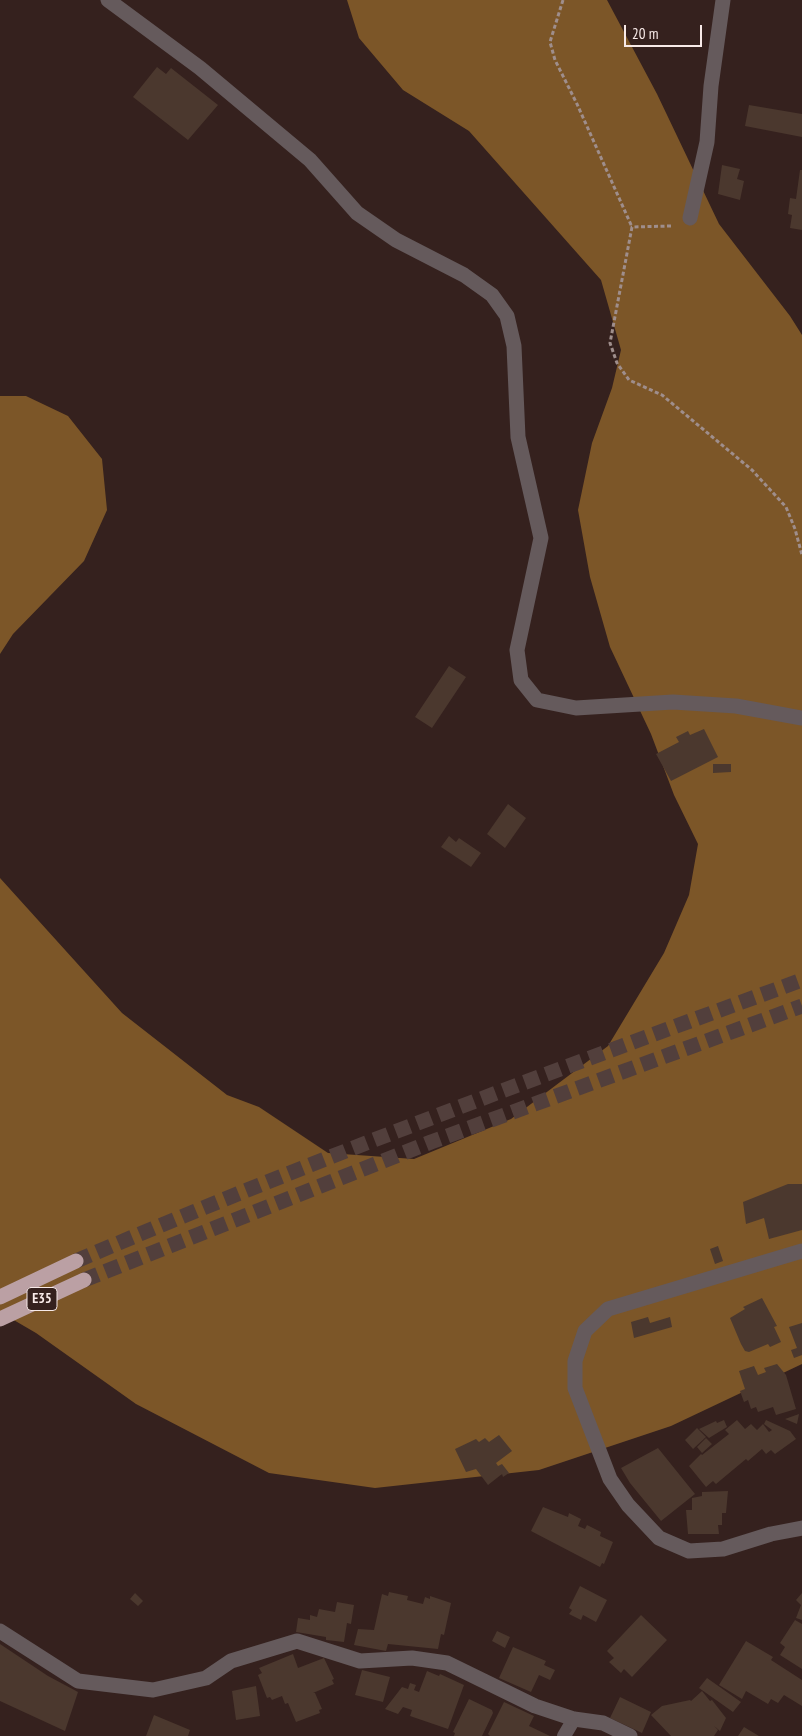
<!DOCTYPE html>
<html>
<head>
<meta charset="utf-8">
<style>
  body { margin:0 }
  #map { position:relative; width:802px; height:1736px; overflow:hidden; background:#35211e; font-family:"PT Sans Narrow",sans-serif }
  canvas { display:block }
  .scale { position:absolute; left:624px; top:25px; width:78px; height:22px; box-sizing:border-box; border:2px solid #f8eae8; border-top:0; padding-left:6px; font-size:15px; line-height:18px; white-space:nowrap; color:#f8eae8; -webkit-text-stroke:4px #35211e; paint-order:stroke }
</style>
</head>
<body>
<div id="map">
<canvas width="802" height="1736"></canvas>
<div class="scale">20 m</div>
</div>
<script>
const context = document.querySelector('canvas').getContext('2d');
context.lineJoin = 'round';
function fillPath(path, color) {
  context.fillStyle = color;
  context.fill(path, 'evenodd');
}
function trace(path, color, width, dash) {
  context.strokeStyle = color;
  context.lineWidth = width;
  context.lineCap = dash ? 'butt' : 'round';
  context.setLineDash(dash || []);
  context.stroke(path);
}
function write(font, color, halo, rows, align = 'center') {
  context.font = font + ' "PT Sans Narrow",sans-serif';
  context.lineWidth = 4.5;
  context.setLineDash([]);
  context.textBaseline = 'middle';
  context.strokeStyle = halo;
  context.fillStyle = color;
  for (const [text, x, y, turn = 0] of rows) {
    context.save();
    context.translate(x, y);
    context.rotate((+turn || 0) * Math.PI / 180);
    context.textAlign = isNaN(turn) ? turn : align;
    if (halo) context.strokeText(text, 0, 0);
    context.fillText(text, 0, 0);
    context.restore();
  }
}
const forest = new Path2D(`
  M347,0H607L657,94L719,224L790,316L802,335V1364L671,1426L539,1470L375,1488L269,1473L136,1404L36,1333L0,1312V878L122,1013L227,1095L259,1107L328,1153L414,1159L511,1119L608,1046L664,953L689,895L698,844L674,795L651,734L610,647L590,577L578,510L592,443L612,388L621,350L601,280L469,131L403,90L359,38Z
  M0,396H26L68,416L102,459L107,510L84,561L13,634L0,654Z`);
const building = new Path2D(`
  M157,67L166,74L171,68L218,105L188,140L133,97Z
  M749,105L802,114V137L745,126Z
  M722,165L740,169L737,179L744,181L740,200L718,194Z
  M800,170H802V230L790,228L792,215L788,214L790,198L796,199Z
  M449,666L466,677L432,728L415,717Z
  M704,729L718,757L671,781L656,754L679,742L676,737L688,731L690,735Z
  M713,764H731V772L713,773Z
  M508,804L526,818L505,848L487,834Z
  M449,836L456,842L459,838L481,853L471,867L441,847Z
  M788,1184H802V1230L769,1239L764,1218L746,1224L743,1202Z
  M718,1246L723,1261L715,1264L710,1249Z
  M762,1298L777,1326L774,1327L781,1342L770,1347L768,1344L749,1352L745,1351L741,1344L730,1318L745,1309L743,1307Z
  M648,1317L650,1323L670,1317L672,1327L634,1338L631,1322Z
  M802,1323V1355L794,1358L791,1350L797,1348L789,1327Z
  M777,1364L786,1375L796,1409L776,1415L773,1407L758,1412L756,1407L751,1409L748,1400L744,1402L740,1391L745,1389L739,1371L754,1366L758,1375L766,1372L764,1368Z
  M799,1414L797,1424L785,1419Z
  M724,1420L727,1427L709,1438L699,1429L716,1421L717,1423Z
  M737,1420L745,1429L751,1424L757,1430L763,1424L769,1432L772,1430L764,1424L766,1420L790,1431L796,1439L775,1454L771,1450L766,1454L762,1449L748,1461L746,1459L716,1484L713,1481L706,1487L689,1466L701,1454L702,1455L729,1434L725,1430Z
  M697,1428L706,1437L693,1449L685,1440Z
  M499,1435L512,1451L496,1463L498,1466L502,1464L509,1473L503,1477L502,1474L488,1485L476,1469L466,1472L455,1449L476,1439L479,1442L485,1438L489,1442Z
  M706,1438L712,1444L702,1453L697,1447Z
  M658,1448L695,1494L661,1521L630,1483L621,1468Z
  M728,1491L726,1513H722V1525H718L719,1534H688L686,1510H692V1498L702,1496V1492Z
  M543,1507L568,1517L569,1513L581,1519L578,1526L585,1529L587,1525L601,1532L600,1536L613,1542L604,1564L602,1563L600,1567L531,1531Z
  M580,1586L607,1600L596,1622L583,1615L581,1620L569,1614L572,1610L569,1608Z
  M389,1592L408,1596L407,1600L423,1604L425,1597L430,1599V1596L451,1603L444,1635L441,1634L438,1649L388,1644L386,1651L354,1645L358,1629L374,1630L382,1594L388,1596Z
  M135,1593L143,1601L138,1606L130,1599Z
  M802,1593V1620L796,1618L801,1605L796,1600Z
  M337,1602L354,1605L351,1624L347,1623L344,1642L326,1640V1637L296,1632L298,1618L310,1620V1615L317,1617L319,1609L335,1612Z
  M641,1615L667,1640L632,1677L624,1669L621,1673L609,1662L614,1658L607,1651Z
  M795,1620L802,1624V1669L780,1655L785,1647L780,1643Z
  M497,1631L510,1637L505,1648L492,1641Z
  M746,1641L773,1657L771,1660L802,1680V1706L784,1695L778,1703L771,1699L768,1704L746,1691L742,1699L719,1685Z
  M0,1644L48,1676L78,1692L65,1731L0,1701Z
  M513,1647L546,1661L544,1665L555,1670L550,1680L539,1675L531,1692L499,1678Z
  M293,1654L298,1668L324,1658L334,1679L332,1680L334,1684L313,1693H315L322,1709L319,1710L320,1713L296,1722L288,1703L285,1704L282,1696L272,1700L270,1697L267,1698L258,1675L262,1673L259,1668Z
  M362,1670L390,1677L383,1702L355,1695Z
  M427,1671L439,1676L440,1674L464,1685L448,1729L410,1716L412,1710L403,1707L398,1714L385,1709L402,1687L408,1689L410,1683L416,1685L414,1690L419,1692Z
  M707,1678L741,1702L733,1712L699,1688Z
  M256,1686L260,1716L236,1720L232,1691Z
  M702,1691L710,1701L712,1700L726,1718L720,1731L714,1726L718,1730L714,1736H671L651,1715L662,1706L690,1700L691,1701Z
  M620,1697L651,1712L642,1733L610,1718Z
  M469,1699L492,1710L493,1713L482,1736H454L455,1733L453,1732Z
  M504,1702L534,1716L529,1726L550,1736H490L488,1734Z
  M154,1715L190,1730L188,1736H146Z
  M744,1727L759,1736H738Z`);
const highwayTunnel = new Path2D(`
  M76,1261C315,1159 558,1069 802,980
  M84,1280L431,1142L802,1006`);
const path = new Path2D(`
  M563,0L550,42L555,60L577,104L632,227
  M671,226L632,227L610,343L617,363L629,380L662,395L752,470L786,507L795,529L802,555`);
const lane = new Path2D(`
  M564,1736L574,1719`);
const street = new Path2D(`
  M108,0L200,68L310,160L357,213L396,240L464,275L492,295L507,316L514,346L518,437L541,538L517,650L521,680L537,700L576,708L673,702L736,706L802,718
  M690,218L707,142L711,86L723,0
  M802,1251L608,1309L585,1331L575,1361V1388L610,1479L628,1505L659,1538L689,1551L723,1549L771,1534L802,1528
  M0,1631L78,1681L153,1690L206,1678L231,1661L297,1641L360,1661L412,1658L447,1663L535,1706L574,1719L603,1723L630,1736`);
const highway = new Path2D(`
  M0,1297L76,1261
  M0,1319L84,1280`);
const shields = [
  [42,1299,30]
];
const shieldNames = [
  ["E35",42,1299]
];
fillPath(forest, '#7c5628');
fillPath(building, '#4b382e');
trace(highwayTunnel, '#523f3c', 15, [15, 8]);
trace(path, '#9f8e8c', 3, [4, 2.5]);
trace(lane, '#655a5c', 14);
trace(street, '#655a5c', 15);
trace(highway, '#bba0a4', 15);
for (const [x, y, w] of shields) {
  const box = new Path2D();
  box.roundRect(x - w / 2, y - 11.5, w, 23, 4);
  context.fillStyle = '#35211e';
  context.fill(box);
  trace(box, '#f8eae8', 1);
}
write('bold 14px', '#f8eae8', null, shieldNames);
</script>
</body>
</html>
